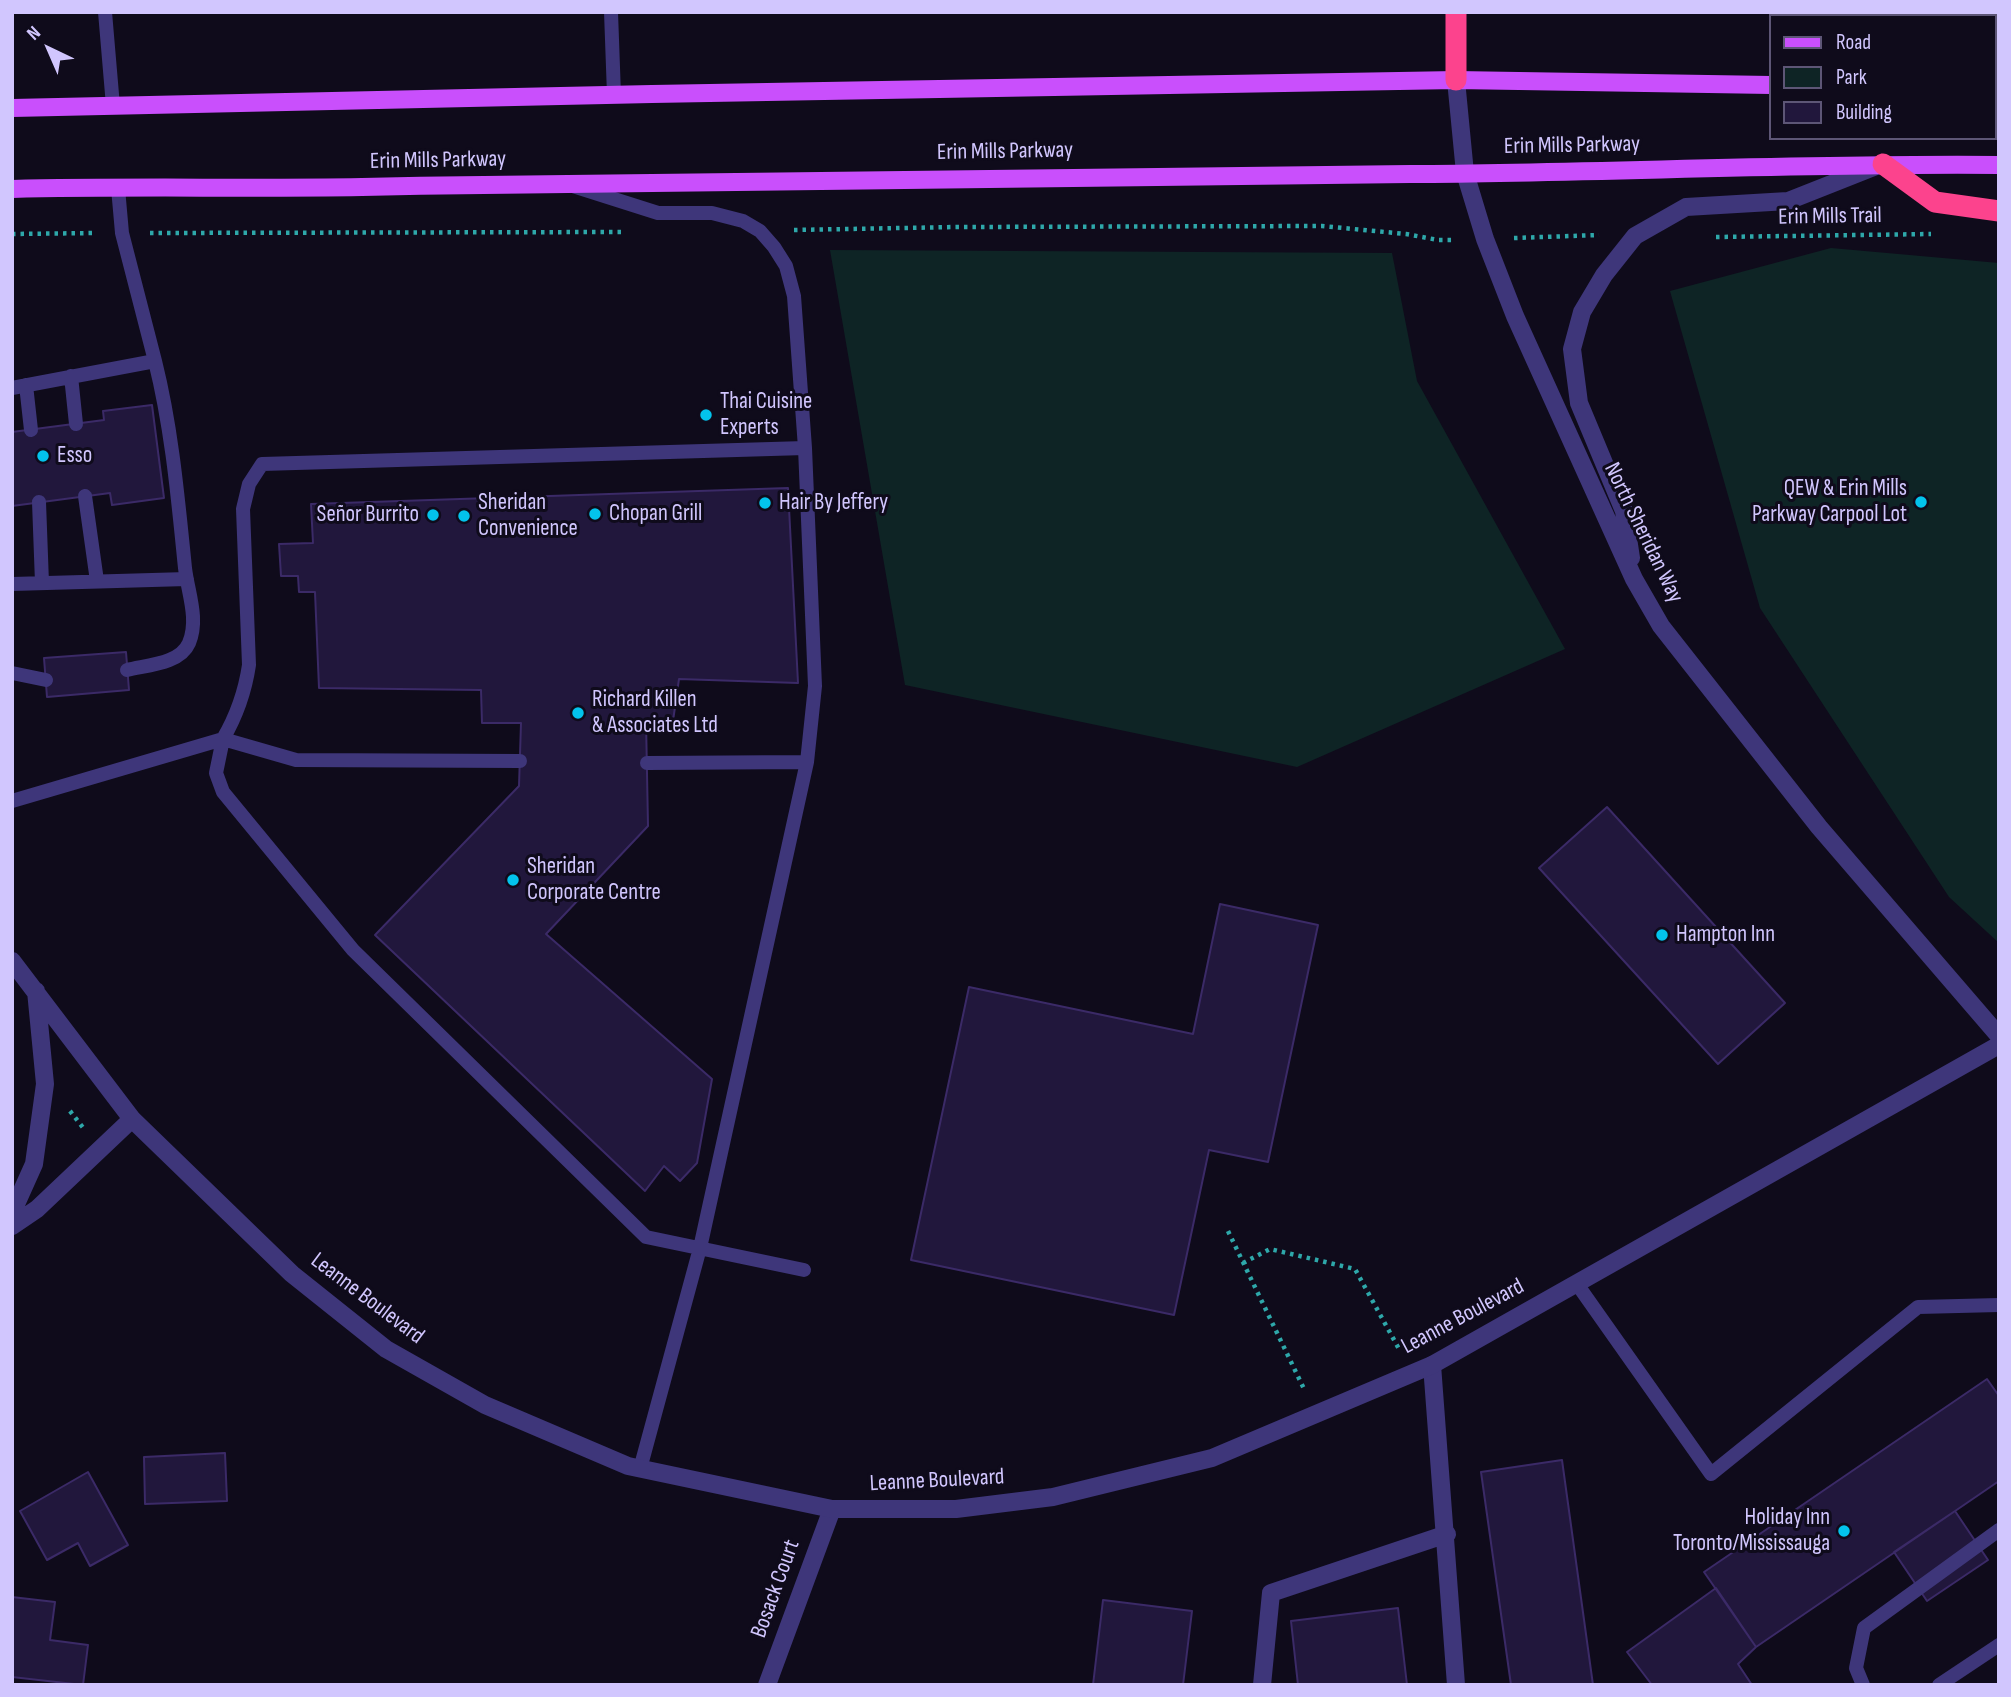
<!DOCTYPE html>
<html>
<head>
<meta charset="utf-8">
<style>
  body { margin:0 }
  #map { position:relative; width:2011px; height:1697px; overflow:hidden; background:#0f0b1b; font-family:"Sofia Sans Condensed",sans-serif }
  canvas { display:block }
  .frame { position:absolute; inset:0; border:14px solid #d1c6fe; pointer-events:none }
  .legend { position:absolute; left:1769px; top:14px; width:228px; height:126px; box-sizing:border-box; background:#0f0b1b; border:2px solid #5d5676; margin:0; padding:9px 12px; list-style:none; font-size:21px; color:#d1c6fe }
  .legend li { display:flex; align-items:center; gap:14px; height:35px }
  .legend b { width:35px; border:2px solid #5d5676 }
  .north { position:absolute; left:14px; top:14px; width:70px; height:70px; -webkit-text-stroke:5px #0f0b1b; paint-order:stroke; rotate:316deg; font-size:19px; font-weight:700; line-height:28px; text-align:center; color:#d1c6fe }
  .north::after { content:''; display:block; margin:auto; width:24px; height:32px; background:#d1c6fe; clip-path:polygon(50% 0,100% 100%,50% 72%,0 100%) }
</style>
</head>
<body>
<div id="map">
<canvas width="2011" height="1697"></canvas>
<div class="frame"></div>
<ul class="legend">
<li><b style="height:9px;background:#c94ffc"></b>Road</li>
<li><b style="height:19px;background:#0e2425"></b>Park</li>
<li><b style="height:19px;background:#21173c"></b>Building</li>
</ul>
<div class="north">N</div>
</div>
<script>
const context = document.querySelector('canvas').getContext('2d');
context.lineJoin = 'round';
function fillPath(path, color) {
  context.fillStyle = color;
  context.fill(path, 'evenodd');
}
function trace(path, color, width, dash) {
  context.strokeStyle = color;
  context.lineWidth = width;
  context.lineCap = dash ? 'butt' : 'round';
  context.setLineDash(dash || []);
  context.stroke(path);
}
function write(font, color, halo, rows, align = 'center') {
  context.font = font + ' "Sofia Sans Condensed",sans-serif';
  context.lineWidth = 6;
  context.setLineDash([]);
  context.textBaseline = 'middle';
  context.strokeStyle = halo;
  context.fillStyle = color;
  for (const [text, x, y, turn = 0] of rows) {
    context.save();
    context.translate(x, y);
    context.rotate((+turn || 0) * Math.PI / 180);
    context.textAlign = isNaN(turn) ? turn : align;
    if (halo) context.strokeText(text, 0, 0);
    context.fillText(text, 0, 0);
    context.restore();
  }
}
const green = new Path2D(`
  M1831,248L1999,263V943L1949,897L1760,608L1670,291Z
  M830,250L1392,253L1417,381L1565,649L1297,767L905,685Z`);
const building = new Path2D(`
  M152,405L164,498L112,505L110,493L12,506V432L104,420L103,411Z
  M788,488L798,683L679,679L673,721L646,720L648,826L546,934L712,1079L697,1163L680,1181L664,1166L645,1191L375,935L519,786L521,723H482L481,690L319,688L315,592H299L298,576H281L279,544L313,543L311,504Z
  M126,652L129,690L47,697L44,658Z
  M1607,807L1785,1003L1718,1064L1539,868Z
  M1220,904L1318,925L1268,1162L1209,1150L1174,1315L911,1260L969,987L1193,1034Z
  M1987,1379L1999,1396V1481L1756,1647L1704,1572Z
  M225,1453L227,1501L145,1504L144,1457Z
  M1562,1460L1593,1685H1511L1481,1472Z
  M88,1472L128,1545L90,1566L78,1543L47,1560L20,1511Z
  M1955,1511L1988,1560L1927,1601L1894,1552Z
  M1716,1588L1756,1647L1738,1664L1752,1685H1652L1627,1652Z
  M12,1597L55,1602L50,1640L88,1645L83,1685L12,1677Z
  M1103,1600L1192,1611L1183,1685H1093Z
  M1398,1608L1407,1685H1298L1291,1621Z`);
const path = new Path2D(`
  M794,230L956,227L1322,226L1406,234L1438,240H1456
  M150,233L624,232
  M12,234L95,233
  M1716,237L1931,234
  M1514,238L1599,235
  M70,1111L84,1129
  M1228,1231L1305,1391
  M1243,1263L1270,1249L1355,1269L1399,1349`);
const service = new Path2D(`
  M105,12L113,106
  M611,12L614,95
  M573,186L658,213H712L743,221L760,231L774,247L786,266L794,296L805,448
  M71,376L76,424
  M26,385L31,430
  M12,388L155,361L122,233L118,188
  M85,496L97,581
  M39,502L42,583
  M12,584L187,579
  M127,670C147,665 180,664 189,643C199,619 188,593 185,568C178,499 172,429 155,361
  M12,673L46,680
  M520,761L296,760L223,739L216,773L223,792L353,950L646,1237L804,1270
  M647,763L807,762
  M12,801L223,739C237,715 245,692 249,665L243,509L249,484L262,464L805,448L815,686L807,762L700,1248L640,1469
  M1577,1284L1711,1474L1918,1307L1999,1305
  M1863,1685L1856,1668L1864,1628L1999,1530
  M1939,1685L1999,1645`);
const minor = new Path2D(`
  M1432,1365L1456,1685
  M767,1685L832,1509
  M1262,1685L1271,1593L1447,1534`);
const tertiary = new Path2D(`
  M1456,80L1465,173L1485,239L1515,316L1634,579L1661,626L1819,827L1999,1036
  M1631,558L1624,511L1579,403L1572,349L1582,312L1604,275L1635,236L1686,207L1788,201L1879,165
  M12,961L132,1119L292,1274L386,1349L485,1405L628,1466L832,1509H956L1053,1497L1212,1458L1432,1365L1999,1045
  M12,1213L34,1164L45,1084L36,991
  M12,1226L37,1209L132,1119`);
const primary = new Path2D(`
  M1995,89H1999
  M12,108L652,94L1456,80L1771,85
  M12,189C129,186 245,189 362,187C711,180 1060,176 1410,174C1606,173 1802,163 1999,165`);
const motorway = new Path2D(`
  M1456,12V80
  M1883,164L1935,202L1999,211`);
const markers = [
  [706,415,7,"#03c3ec"],
  [43,456,7,"#03c3ec"],
  [1921,502,7,"#03c3ec"],
  [765,503,7,"#03c3ec"],
  [595,514,7,"#03c3ec"],
  [433,515,7,"#03c3ec"],
  [464,516,7,"#03c3ec"],
  [578,713,7,"#03c3ec"],
  [513,880,7,"#03c3ec"],
  [1662,935,7,"#03c3ec"],
  [1844,1531,7,"#03c3ec"]
];
const streetNames = [
  ["Erin Mills Parkway",1572,146,-1],
  ["Erin Mills Parkway",1005,152,-1],
  ["Erin Mills Parkway",438,161,-1],
  ["Erin Mills Trail",1830,217,-1],
  ["North Sheridan Way",1643,533,64],
  ["Leanne Boulevard",367,1299,37],
  ["Leanne Boulevard",1463,1317,-28],
  ["Leanne Boulevard",937,1481,-3],
  ["Bosack Court",776,1589,-70]
];
const poiNames = [
  ["Thai Cuisine",720,402],
  ["Experts",720,428],
  ["Esso",57,456],
  ["QEW & Erin Mills",1907,489,"right"],
  ["Parkway Carpool Lot",1907,515,"right"],
  ["Sheridan",478,503],
  ["Convenience",478,529],
  ["Hair By Jeffery",779,503],
  ["Chopan Grill",609,514],
  ["Señor Burrito",419,515,"right"],
  ["Richard Killen",592,700],
  ["& Associates Ltd",592,726],
  ["Sheridan",527,867],
  ["Corporate Centre",527,893],
  ["Hampton Inn",1676,935],
  ["Holiday Inn",1830,1518,"right"],
  ["Toronto/Mississauga",1830,1544,"right"]
];
fillPath(green, '#0e2425');
fillPath(building, '#21173c');
trace(building, '#3b2a67', 2);
trace(path, '#2ea8aa', 4.5, [3.5, 5]);
trace(service, '#3e367a', 14);
trace(minor, '#3e367a', 18);
trace(tertiary, '#3e367a', 18);
trace(primary, '#c94ffc', 18);
trace(motorway, '#fc438d', 21);
for (const [x, y, r, color] of markers) {
  const dot = new Path2D();
  dot.arc(x, y, r, 0, 2 * Math.PI);
  context.fillStyle = color;
  context.fill(dot);
  trace(dot, '#0f0b1b', 2.5);
}
write('23px', '#d1c6fe', '#0f0b1b', streetNames);
write('23px', '#d1c6fe', '#0f0b1b', poiNames, 'left');
</script>
</body>
</html>
